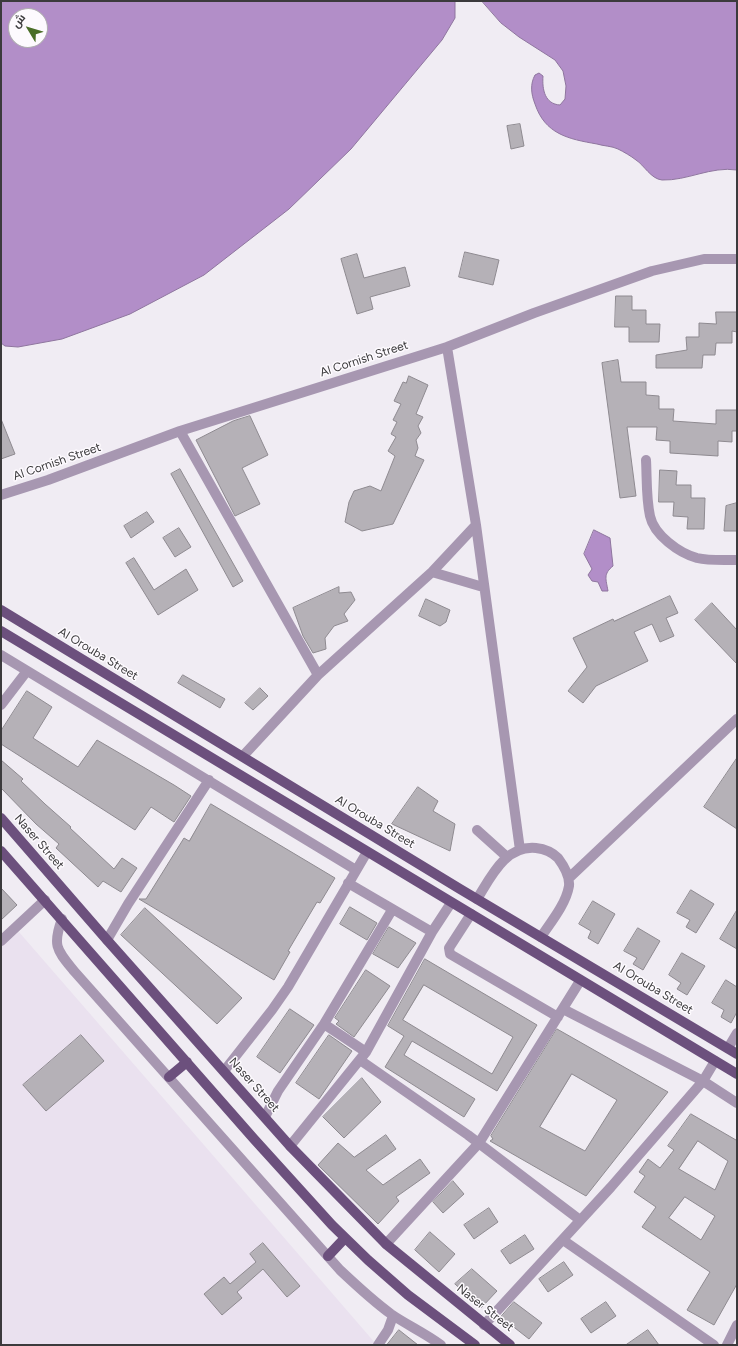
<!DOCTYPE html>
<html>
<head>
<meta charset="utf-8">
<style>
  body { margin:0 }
  #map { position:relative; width:738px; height:1346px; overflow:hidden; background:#f0ecf3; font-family:Figtree,Cairo,sans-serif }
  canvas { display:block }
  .frame { position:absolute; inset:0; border:2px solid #3b3a3c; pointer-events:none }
  .north { position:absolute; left:8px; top:8px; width:40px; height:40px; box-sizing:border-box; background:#fdfafe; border:1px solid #afadb0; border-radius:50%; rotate:308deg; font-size:11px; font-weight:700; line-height:16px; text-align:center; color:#3b3a3c }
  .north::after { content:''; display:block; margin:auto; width:14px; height:18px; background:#4a6e28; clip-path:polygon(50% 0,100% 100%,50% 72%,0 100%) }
</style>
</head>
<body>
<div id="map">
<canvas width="738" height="1346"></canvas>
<div class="frame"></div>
<div class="north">ش</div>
</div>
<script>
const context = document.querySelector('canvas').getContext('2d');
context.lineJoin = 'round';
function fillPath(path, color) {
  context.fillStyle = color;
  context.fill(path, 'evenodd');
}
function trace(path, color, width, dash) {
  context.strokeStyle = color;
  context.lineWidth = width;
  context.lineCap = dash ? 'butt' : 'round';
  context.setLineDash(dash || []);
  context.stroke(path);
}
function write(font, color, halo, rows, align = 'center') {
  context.font = font + ' Figtree,sans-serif';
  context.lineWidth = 3;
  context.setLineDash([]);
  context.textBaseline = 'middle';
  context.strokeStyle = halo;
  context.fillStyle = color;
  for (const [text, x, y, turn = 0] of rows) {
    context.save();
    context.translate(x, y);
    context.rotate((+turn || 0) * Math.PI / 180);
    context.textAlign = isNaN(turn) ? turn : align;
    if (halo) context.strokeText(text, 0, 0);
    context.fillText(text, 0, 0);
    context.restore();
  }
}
const built = new Path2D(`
  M19,932L204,1145L376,1344L1,1345V947Z`);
const water = new Path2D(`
  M1,1H455V18L442,40L351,149L289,209L204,275L130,314L62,339L18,347L5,346L1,343ZM16,16H40V40H16Z
  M482,1H737V170C711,166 687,181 662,180C651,179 644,165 636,160C631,156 624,152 618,149C612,146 603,146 597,144C568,139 545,134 535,104C531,94 530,84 535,75L539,73L543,76C542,90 545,104 560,105L565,99L566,86L563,71L555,60L519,37L501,23Z
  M594,530L610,538L613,566C603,574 606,579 608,591H602L598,582L592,581L588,575L592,569L584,554Z`);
const building = new Path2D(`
  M520,124L524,146L511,149L507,126Z
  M465,252L499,260L493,285L459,277Z
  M357,254L364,278L405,267L410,286L370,297L373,309L357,314L341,259Z
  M616,296H632V310H646V324H660L659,342H629V327H615Z
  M716,312H737V332L732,331V343H716L715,355H703L702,368H656V355L687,350L686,337H699V323L716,324Z
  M618,360L621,382H646V395L659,396V409H674L673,421L716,424V410H737V431H732V442L718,441V456L670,453V441L656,440L657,427H627L636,496L620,498L602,363Z
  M409,376L428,385L416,414L423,417L418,426L421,433L416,440L418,448L415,456L424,460L393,524L362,531L345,522L349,502L354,491L370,486L381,491L395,456L388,451L396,437L391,434L397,422L393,420L401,404L394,401L403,382L406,383Z
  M250,416L268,455L242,468L260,504L235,516L196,440L233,421Z
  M1,419L15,454L1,459Z
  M180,469L243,581L233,587L171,474Z
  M660,470L677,471L676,485H691V498H705L704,529H687L688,517L673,516L674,502H659Z
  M737,503V531H724L726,506Z
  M147,512L154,522L131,538L124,526Z
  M179,528L191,547L175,557L163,538Z
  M134,558L154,590L186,569L198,590L158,615L126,563Z
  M339,587V593L351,592L355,600L344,614L348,621L334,626L325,638L326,649L313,653L303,636L293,608Z
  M670,596L678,613L666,618L674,636L660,642L652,624L634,632L648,661L596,686L583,703L568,691L587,667L573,638L613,619L614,621Z
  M426,599L450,610L446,622L440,626L419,616Z
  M712,603L737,630V664L695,620Z
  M183,675L225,699L220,708L178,683Z
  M260,688L268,696L253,710L245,703Z
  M27,691L52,707L33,738L78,767L97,740L174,785L191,796L174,822L151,807L135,830L1,744V731Z
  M737,758V829L704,807Z
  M1,760L23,779L21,781L45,804L71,827L70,828L114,869L122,858L137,868L121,892L103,881L98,887L56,848L59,844L36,824L1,788Z
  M418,787L438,801L433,811L455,824L450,851L392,824Z
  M211,804L335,878L320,903L317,902L288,951L290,952L274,980L139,899H146L184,838L189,841Z
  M1,888L17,905L1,920Z
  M691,890L714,904L696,933L686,927L690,920L677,913Z
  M593,901L615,914L598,944L588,938L591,931L579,924Z
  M350,907L377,923L367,940L340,924Z
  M145,908L242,998L217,1024L121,935Z
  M737,910V949L720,939Z
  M389,927L416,943L398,968L373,954Z
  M638,928L660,941L643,970L633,964L637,958L624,951Z
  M682,953L705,966L687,995L677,989L681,983L669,975Z
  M425,959L537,1025L497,1091L412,1041L404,1055L475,1099L464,1117L385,1067L404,1036L388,1026ZM424,985L513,1037L492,1074L403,1020Z
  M366,970L390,986L354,1037L336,1024L339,1021L335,1018Z
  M726,980L737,987V1012L731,1023L721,1017L724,1010L712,1003Z
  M290,1009L314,1025L280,1073L257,1057Z
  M557,1029L668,1092L586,1196L490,1141L493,1139L491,1136ZM572,1074L617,1100L585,1151L540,1127Z
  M81,1035L104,1061L46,1111L23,1085Z
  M329,1035L352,1051L319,1099L296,1083Z
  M362,1078L381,1102L344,1138L323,1117Z
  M691,1114L736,1140L737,1139V1284L714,1325L687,1310L710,1272L642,1227L656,1207L634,1192L645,1176L639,1172L648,1159L660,1168L674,1150L668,1146ZM698,1141L728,1161L715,1190L679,1169ZM685,1197L715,1216L701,1240L669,1218Z
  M386,1135L396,1149L366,1170L383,1185L420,1159L430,1173L396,1197L399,1201L378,1224L318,1165L338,1143L354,1157Z
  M453,1181L464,1194L443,1213L433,1202Z
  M489,1208L498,1222L474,1239L464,1225Z
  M430,1232L455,1254L439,1272L415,1250Z
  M525,1235L534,1249L510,1264L501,1251Z
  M263,1243L300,1286L287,1297L263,1269L237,1292L242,1298L222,1315L204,1294L224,1277L230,1284L256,1262L250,1254Z
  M564,1262L573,1275L548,1292L539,1279Z
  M472,1269L497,1291L481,1308L455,1284Z
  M514,1302L542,1323L529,1339L501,1317Z
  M606,1302L616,1316L591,1333L581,1319Z
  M399,1330L418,1345H387Z
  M648,1330L659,1345H626Z`);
const minor = new Path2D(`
  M447,347L476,525L520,850
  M180,431L318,675
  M646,460C647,478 646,498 650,516C654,535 679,553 697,558C710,561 724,560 737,560
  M1,495L48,480L180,431L447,347L534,313L652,271L704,259H737
  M432,572L483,587
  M1,655L356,870
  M1,705L27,671
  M243,756L318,675L432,572L476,525
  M477,830L507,857
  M569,878L737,719
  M348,883L432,932
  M477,899C491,877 505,845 536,848C545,849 552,852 558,858C564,866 570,876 569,886C566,904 551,922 541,937
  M471,914L449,948L450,954L558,1017
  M62,919C52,946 57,950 74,971L340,1270C357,1286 373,1301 391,1314C407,1325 425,1333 441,1345
  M107,940L128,904L209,780
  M1,941L45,900
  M563,1009L703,1081L737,1103
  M324,1024L366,1052
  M728,1048L737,1033
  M360,1060L468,1135L580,1220
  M224,1071L272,1010L288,987L367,852
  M265,1117L278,1091L324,1024L392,910
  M290,1146L366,1052L432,932L451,903
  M563,1240L714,1345
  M386,1244L479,1143L580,981
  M484,1325L611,1187L703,1081L715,1061
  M378,1345L388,1330L393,1316
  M727,1345L737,1325`);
const major = new Path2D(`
  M1,610L460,889L737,1054
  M1,631L737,1074
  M1,818L107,940L290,1146L386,1244L510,1345
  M1,851L254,1139L332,1225L368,1260L408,1295L475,1345
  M169,1077L187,1062
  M328,1256L345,1238`);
const streetNames = [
  ["Al Cornish Street",364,359,-18],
  ["Al Cornish Street",57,462,-19],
  ["Al Orouba Street",98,654,31],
  ["Al Orouba Street",375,822,31],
  ["Naser Street",39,842,49],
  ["Al Orouba Street",653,988,31],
  ["Naser Street",254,1085,48],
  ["Naser Street",485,1308,38]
];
fillPath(built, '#eae1ef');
fillPath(water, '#b28ec8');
trace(water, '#8e759e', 1);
fillPath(building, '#b5b1b7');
trace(building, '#8e8a90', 1);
trace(minor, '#a797b1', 10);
trace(major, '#6c507d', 10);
write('12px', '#3b3a3c', '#fdfafe', streetNames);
</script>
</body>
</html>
